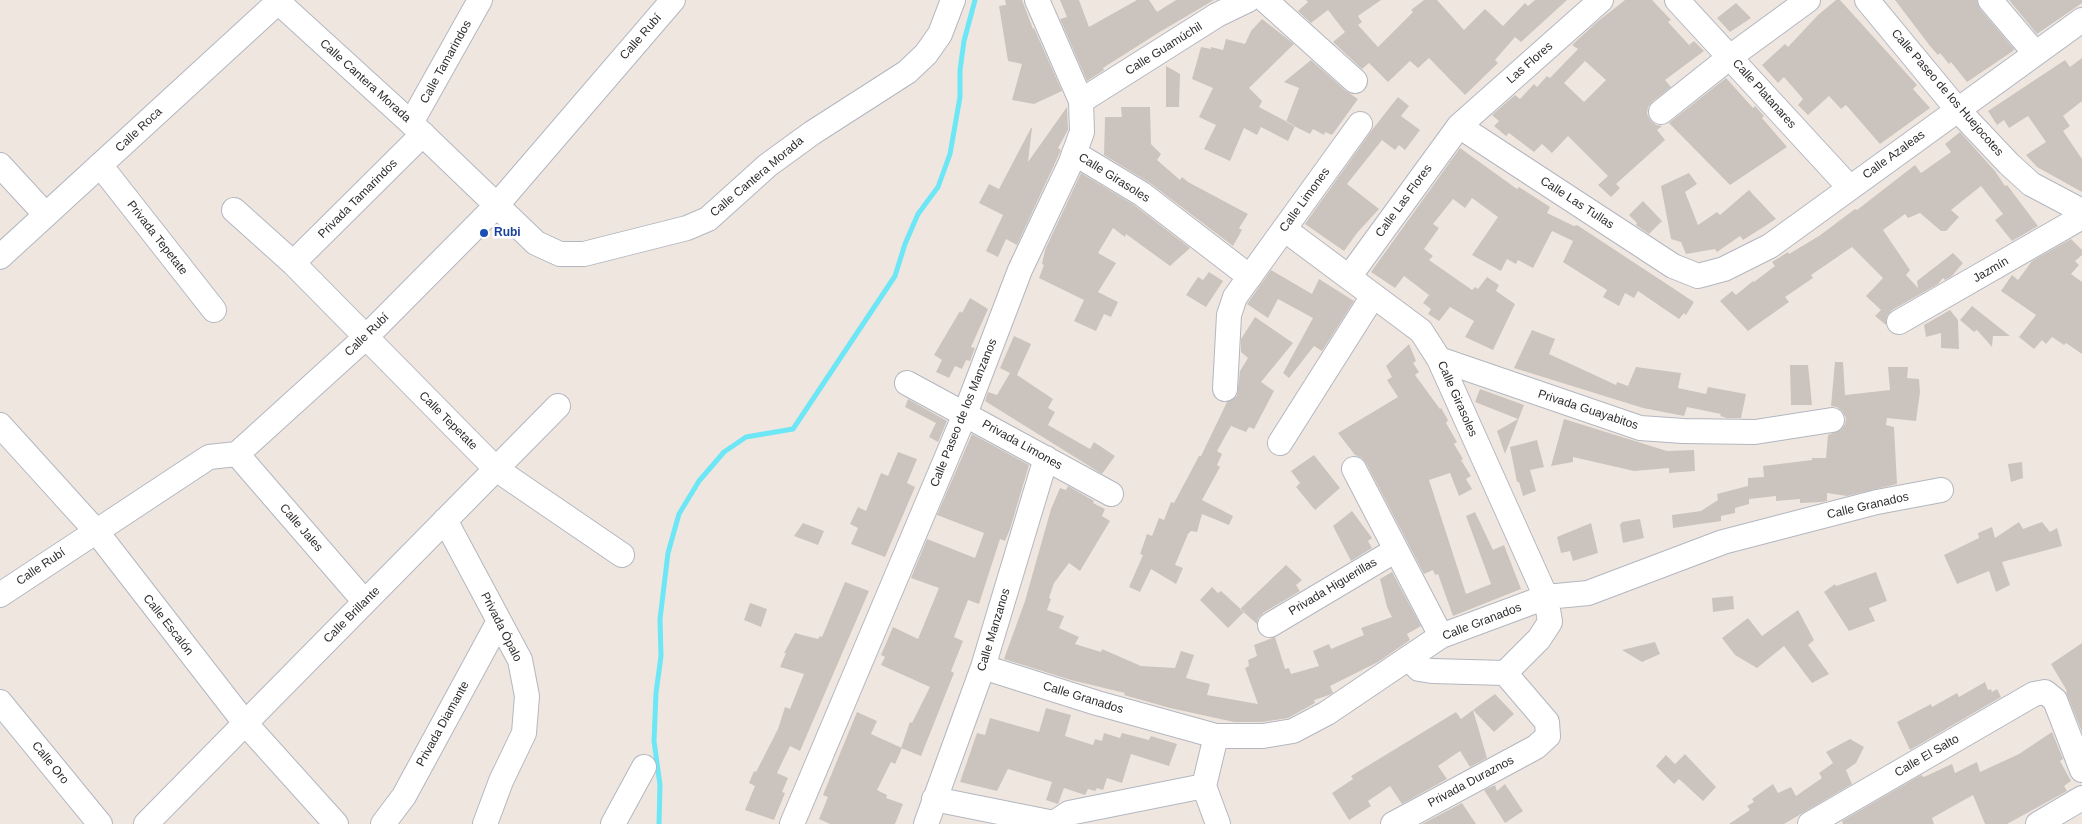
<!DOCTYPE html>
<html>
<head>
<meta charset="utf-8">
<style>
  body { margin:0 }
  canvas { display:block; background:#efe6df }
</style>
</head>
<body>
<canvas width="2082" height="824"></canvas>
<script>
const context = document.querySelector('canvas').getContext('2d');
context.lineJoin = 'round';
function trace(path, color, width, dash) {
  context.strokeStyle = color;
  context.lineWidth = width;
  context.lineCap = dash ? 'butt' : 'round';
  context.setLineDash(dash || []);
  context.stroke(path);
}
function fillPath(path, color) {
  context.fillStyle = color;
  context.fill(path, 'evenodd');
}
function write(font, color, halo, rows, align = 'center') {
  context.font = font + ' Arial,sans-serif';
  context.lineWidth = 5;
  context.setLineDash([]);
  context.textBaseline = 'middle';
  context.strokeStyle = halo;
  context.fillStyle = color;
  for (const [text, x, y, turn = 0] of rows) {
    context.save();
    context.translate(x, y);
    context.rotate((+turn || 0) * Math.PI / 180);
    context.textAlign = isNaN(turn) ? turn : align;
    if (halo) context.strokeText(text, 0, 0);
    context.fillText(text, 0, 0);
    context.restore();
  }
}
const stream = new Path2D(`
  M659,824L660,785L654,741L656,693L661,656L660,619L668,553L679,514L699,481L724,452L746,437L793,429L895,276L905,244L918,214L938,187L950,154L960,97V70L964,41L975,0`);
const building = new Path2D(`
  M1005,0H1022L1033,29L1034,28L1062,91L1034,104L1012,100L1022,64L1008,61L999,6L1006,5Z
  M1060,0H1079L1089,27L1137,0H1149L1157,12L1176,0H1214L1158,33L1103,68L1104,70L1087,81L1060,19L1067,17Z
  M1306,0H1381L1358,16L1362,22L1358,25L1378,47L1413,12L1411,10L1424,0H1437L1464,30L1485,9L1503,26L1525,3L1528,6L1535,0H1567L1521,42L1515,37L1495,60L1498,63L1465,95L1429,58L1418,68L1410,61L1388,82L1369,63L1362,69L1333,42L1345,32L1328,10L1311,23L1298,11L1308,2Z
  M1625,0H1652L1671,20L1668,22L1689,45L1694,41L1704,51L1665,80L1671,87L1652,102L1648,107L1647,114L1651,121L1656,125L1662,126L1657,130L1665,140L1616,184L1620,188L1611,197L1598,185L1608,176L1568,136L1552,153L1542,144L1534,152L1509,133L1506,136L1494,126L1499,121L1492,115L1515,95L1520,99L1534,84L1537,87L1547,76L1550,78L1578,49L1572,45L1597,22ZM1585,61L1606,80L1584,102L1564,83Z
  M1836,0H1840L1917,85L1913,89L1930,108L1880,144L1846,105L1841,109L1829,96L1808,115L1798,105L1803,99L1784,77L1778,83L1762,65L1785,44L1788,47L1818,15Z
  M1895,0H1977L1980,9L2014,49L2013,51L1967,82L1951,62L1949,64L1940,53L1938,55L1930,46Z
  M2009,0H2082V3L2037,34Z
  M1736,3L1751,18L1730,32L1717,18Z
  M1262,19L1294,44L1249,88L1262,101L1259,107L1295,126L1288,141L1261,127L1257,135L1244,128L1230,161L1204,149L1216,125L1199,117L1213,88L1192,79L1201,47L1211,49V47L1223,50L1226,39L1245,44L1251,31Z
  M2082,58V101L2063,116L2070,126L2063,131L2082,159V192L2037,167L2026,155L2046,142L2028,116L2009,128L2004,120L1997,125L1988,111L2065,60L2070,67Z
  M1311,60L1346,91L1358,99L1332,135L1325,132L1324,135L1313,129L1310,134L1286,122L1299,88L1284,82Z
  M1166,66L1180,74L1179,107H1166Z
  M1726,78L1753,108L1755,106L1764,116L1762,118L1787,147L1730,185L1669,123Z
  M1398,97L1409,106L1401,116L1420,130L1405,150L1399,145L1395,150L1382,140L1347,184L1379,209L1357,233L1344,251L1305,224L1372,130Z
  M1067,107L1068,130L1058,148L1061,150L1017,245L1006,239L998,257L986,251L1003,215L979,203L989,184L999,189L1031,128H1032L1028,162Z
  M1121,107H1150L1151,144L1161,154L1157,160L1180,180L1182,177L1188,182L1248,214L1239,228L1242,230L1233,246L1150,183L1104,155L1105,117H1122Z
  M1960,132L1995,171L2005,186L2007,185L2038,226L2012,241L1995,220L2003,214L1981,186L1951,210L1959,217L1946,231H1941L1920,213L1908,218L1905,214L1883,230L1910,270L1906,275L1918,288L1917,281L1953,253L1963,263L1952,276L1945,280L1943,278L1938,284L1892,310L1887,316L1886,325L1875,316L1881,310L1866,296L1883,278L1852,247L1811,275L1813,278L1785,297L1789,302L1748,331L1720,301L1732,291L1736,295L1753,281L1754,282L1775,266L1772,262L1788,252L1789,254L1819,236L1855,209L1857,210L1915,165L1921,173L1951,152L1945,144Z
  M1460,148L1517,189L1519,187L1550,207L1547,213L1574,226L1577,225L1694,302L1686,315L1684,313L1679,319L1638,291L1634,298L1625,293L1619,306L1603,297L1607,290L1563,262L1573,241L1552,231L1533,268L1518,260L1516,264L1507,259L1501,271L1472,255L1498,217L1472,198L1465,208L1453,199L1433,224L1439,228L1424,249L1433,256L1429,260L1472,290L1475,287L1478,289L1487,277L1499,285L1496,291L1515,304L1493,350L1465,337L1474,321L1450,307L1439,321L1428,314L1431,309L1423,303L1429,295L1404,276L1395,288L1371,272Z
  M1081,173L1134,205L1190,248L1170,266L1126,234L1125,237L1113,228L1098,253L1116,263L1098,292L1118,302L1111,317L1104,314L1096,331L1074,321L1084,300L1039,278L1044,265L1042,264L1045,250Z
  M1689,173L1697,184L1685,192L1698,225L1717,212L1720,215L1749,190L1776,219L1743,240L1740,236L1717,252L1715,249L1686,254L1681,242L1671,239L1661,186Z
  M1643,201L1662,221L1649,234L1636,225L1637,223L1629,215Z
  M2071,239L2082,250V255L2075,261L2079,265L2071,274L2082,282V354L2066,343L2064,345L2052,337L2046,344L2042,340L2034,349L2019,337L2036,315L2001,291L2012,275L2018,280L2032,261Z
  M1271,270L1312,294L1319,279L1354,301L1322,351L1314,346L1289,378L1283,373L1313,318L1278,299L1268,318L1247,304Z
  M1209,272L1223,281L1206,307L1186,295L1198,277L1203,280Z
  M970,298L988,309L971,347L975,348L970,361L966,360L962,369L955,366L949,378L936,372L942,360L934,355L960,311L962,313Z
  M1972,306L2010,336H1993L1992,347L1977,330L1974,332L1960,320Z
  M1950,310L1958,320L1959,349L1941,348V333L1926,337L1924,325Z
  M1255,317L1293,343L1261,382L1274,391L1254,429L1249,427L1246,432L1231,426L1217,451L1222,454L1217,465L1220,467L1202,500L1233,516L1229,525L1202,514L1197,532L1191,531L1188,534L1175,565L1183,568L1176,584L1151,569L1140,592L1129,587L1143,555L1140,554L1147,534L1152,536L1159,518L1164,520L1171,502L1174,503L1199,456H1201L1227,402L1237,396L1240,371L1248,358L1241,352V339Z
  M1532,330L1555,339L1549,354L1616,385L1617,382L1628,386L1636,367L1681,373L1678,388L1706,394L1708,387L1746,394L1741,418H1727L1720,416L1721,414L1687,407L1684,416L1643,408L1514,368Z
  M1014,336L1031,344L1017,375L1053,399L1048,408L1055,412L1048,425L1090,449L1094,442L1115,456L1102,474L985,401L988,392L997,395L1010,373L1000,368Z
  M1409,344L1416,361L1413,363L1419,372L1415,375L1440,409L1441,408L1448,420L1446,423L1457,442L1454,444L1463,459L1461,460L1471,476L1466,479L1472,489L1459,496L1450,473L1429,480L1466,594L1491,584L1466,516L1475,512L1493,550L1504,545L1521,589L1453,616L1438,574L1435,575L1433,570L1424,574L1366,463L1362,458L1355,455L1338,433L1398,397L1387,380L1392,377L1386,366Z
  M1835,362H1843L1845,395L1890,390L1888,367H1908L1907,378L1919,379L1920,392L1916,421L1887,418L1886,425L1894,427L1897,484L1847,496L1827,493V501L1822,502L1800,503V499L1776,501V496L1749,499V504L1735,508V513L1721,516V521L1673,528L1672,515L1701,511L1718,500L1717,494L1748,486V478L1764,477L1763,466L1812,460V458H1826L1828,435L1841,430L1845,424L1846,418L1842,411L1837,407L1831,406Z
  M1790,365H1808L1812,405H1791Z
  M1480,389L1524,405L1505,454L1497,431L1518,419L1475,402Z
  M908,399L947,421L938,442L929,437L936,423L905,407Z
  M1564,419L1667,451L1694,450L1695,471L1669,473V468L1634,471L1573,457V462L1551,466Z
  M972,434L1029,465L1010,529L1005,541L1000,539L979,604L968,600L954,637L963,641L951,671L954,673L921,756L901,748L910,722L912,723L930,687L881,665L885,657L881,655L893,627L918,639L939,588L911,578L927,539L975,558L984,533L937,515Z
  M1537,440L1544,467L1530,470L1536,491L1523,496L1519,482H1517L1510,447Z
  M898,452L917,459L907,483L915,487L885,557L851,544L858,528L850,524L858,507L866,511L881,473L888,476Z
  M1314,455L1340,488L1315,510L1296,487L1300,483L1291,471Z
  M2022,462L2023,478L2011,482L2008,464Z
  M1068,486L1094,501L1093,503L1105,509L1102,516L1110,521L1080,571L1069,563L1054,583L1049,598L1051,599L1047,610L1064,616L1059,628L1079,637L1075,644L1101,652L1102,649L1141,666L1175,668L1181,651L1194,655L1186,678L1210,684L1207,695L1258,704L1245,668L1249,666L1248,660L1257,656L1254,645L1275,637L1285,669L1289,668L1291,674L1319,666L1313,651L1329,644L1331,649L1364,635L1361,628L1392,617L1387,607L1380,579L1392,572L1421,626L1407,634L1410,640L1378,662L1330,686L1333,693L1329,695L1314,700L1315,703L1288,718L1262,722H1234L1170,708L1124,695L1125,693L1071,680L1004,659L1025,601L1051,509L1060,488L1066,490Z
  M1352,511L1372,538L1368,541L1372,548L1351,561L1333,526Z
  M1640,519L1644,538L1623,543L1620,525L1622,522Z
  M2019,522L2023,529L2042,522L2050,532L2057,528L2062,546L2002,562L2010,585L1996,592L1989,571L1957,584L1944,555L1979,538L1978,533L1992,527L1995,538Z
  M803,523L824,531L818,545L794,536Z
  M1591,523L1598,553L1573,561L1570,551L1561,553L1557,537Z
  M1286,565L1302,580L1296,585L1300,591L1263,613L1258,618L1257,624L1240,609Z
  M1876,572L1887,601L1869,608L1875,621L1849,631L1824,592L1835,584L1836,586Z
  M845,582L869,591L800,751L790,746L777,773L788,778L782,792L785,793L774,820L745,810L755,786L749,783L754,771L756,772L778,729L785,707L790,709L804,674L780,667L786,653H784L795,633L818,639L820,636L822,637Z
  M1212,587L1218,593L1221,591L1244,612L1228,628L1200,600Z
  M1733,596L1734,609L1713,612L1712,598Z
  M750,603L767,609L761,627L744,620Z
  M1798,610L1814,640L1808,645L1829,674L1812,683L1784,646L1757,668L1735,655L1722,638L1748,618L1762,636Z
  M1655,642L1660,654L1642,662L1622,650Z
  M2082,643V732L2066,692L2067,691L2051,664Z
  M1985,682L1988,690L1991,689L1992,692L1997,689L2001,697L1910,750L1897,722L1931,704L1932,707L1957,693L1959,697Z
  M1495,694L1514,714L1494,732L1473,710Z
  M1046,708L1071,715L1065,736L1093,745L1095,739L1102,741L1104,733L1120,738L1122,733L1149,740L1151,736L1177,744L1169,766L1131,754L1122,783L1107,778L1103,790L1097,788L1095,791L1088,789L1085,795L1064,788L1058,804L1046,800L1052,782L1008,769L997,791L960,782L977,733L985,735L990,718L1039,732Z
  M1473,710L1487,758L1470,767L1460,751L1438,766L1447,779L1402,804L1390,786L1368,801L1371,806L1349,820L1332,793L1353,779L1351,776L1456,712L1461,719Z
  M857,712L877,721L871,734L902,748L895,764L891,762L877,790L887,795L886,798L903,804L895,824H830L819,819L828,797L823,795Z
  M2052,732L2063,759L2060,761L2071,781L2064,786L2067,791L2007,824H1985L1973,795L1932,818L1934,824H1843L1842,821L1921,775L1924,777L1952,764L1955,773L1977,762L1980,772L2019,754Z
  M1850,739L1864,747L1856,763L1846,770L1852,784L1784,824H1729L1750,810L1747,806L1754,802L1752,799L1773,784L1778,793L1791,787L1796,796L1822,778L1819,773L1833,763L1826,752Z
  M1685,754L1716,787L1703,801L1679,779L1674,784L1656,766L1666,755L1675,764Z
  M1505,784L1523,811L1505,823L1484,790L1495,785L1497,791Z
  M1462,803L1476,824H1422Z`);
const minor = new Path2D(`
  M276,0L411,123L536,243L560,254H584L687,228L708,219L768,165L812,133L907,72L926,54L940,34L953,0
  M1265,0L1355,81
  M1677,0L1850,188
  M1867,0L1957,109L2009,164L2031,184L2082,211
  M1990,0L2035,53
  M1081,101L1217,15L1248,0
  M1661,112L1730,57L1808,0
  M411,123L480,0
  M1459,126L1673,266L1698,276L1724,269L1770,246L2082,20
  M1074,153L1142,194L1250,277
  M0,165L46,215
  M100,165L214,310
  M234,210L293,263L496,469L622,555
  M1284,229L1421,331L1439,359L1546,597L1550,622L1539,639L1505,673L1432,671L1419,669L1408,658
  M0,257L278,2
  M293,263L423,134
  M1349,277L1459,126L1601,0
  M1899,322L2082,217
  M1439,359L1640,428L1683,431L1755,432L1832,420
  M907,383L1111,494
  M1225,389L1229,315L1235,297L1360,124
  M0,425L96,531L245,723L336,824
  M1280,443L1373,296
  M237,454L365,602
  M1354,469L1441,636
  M445,520L520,660L527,696L524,733L501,781L485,824
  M0,595L209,457L237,454L366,337L496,206L673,0
  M1270,625L1396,550
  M983,667L1097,703L1216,736H1263L1293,731L1327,713L1441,636L1546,597L1588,593L1723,542L1877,502L1941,490
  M0,702L100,824
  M1216,736L1204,786L1218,824
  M934,799L1054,823
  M1054,823L1069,813L1204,786
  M146,824L558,406
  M383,824L404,796L499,621
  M613,824L644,767
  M792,824L965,414L1020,270L1071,162L1082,132L1081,101L1037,0
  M926,824L983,667L1046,458
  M1393,824L1536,747L1548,736L1547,722L1505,673
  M1810,824L2034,694L2045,692L2055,700L2082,770
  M2038,824L2082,798`);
const markers = [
  [484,233,5,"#1a4fb4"]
];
const streetNames = [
  ["Calle Rubí",641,37,-49],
  ["Calle Guamúchil",1164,49,-32],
  ["Calle Tamarindos",446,62,-61],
  ["Las Flores",1530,63,-41],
  ["Calle Cantera Morada",365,81,42],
  ["Calle Paseo de los Huejocotes",1947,93,49],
  ["Calle Platanares",1764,94,48],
  ["Calle Roca",139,130,-43],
  ["Calle Azaleas",1894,155,-36],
  ["Calle Cantera Morada",757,177,-40],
  ["Calle Girasoles",1114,178,32],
  ["Privada Tamarindos",358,199,-45],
  ["Calle Limones",1305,200,-54],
  ["Calle Las Flores",1404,201,-54],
  ["Calle Las Tullas",1577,203,33],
  ["Privada Tepetate",157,238,52],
  ["Jazmín",1991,270,-30],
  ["Calle Rubí",367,335,-44],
  ["Calle Girasoles",1457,399,66],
  ["Privada Guayabitos",1588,410,18],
  ["Calle Paseo de los Manzanos",964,413,-68],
  ["Calle Tepetate",448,421,45],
  ["Privada Limones",1022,445,29],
  ["Calle Granados",1868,506,-13],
  ["Calle Jales",301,528,49],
  ["Calle Rubí",41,567,-34],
  ["Privada Higuerillas",1333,587,-31],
  ["Calle Brillante",352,615,-45],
  ["Calle Granados",1482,622,-21],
  ["Calle Escalón",168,625,52],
  ["Privada Ópalo",501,627,63],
  ["Calle Manzanos",994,630,-73],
  ["Calle Granados",1083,698,17],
  ["Privada Diamante",443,724,-61],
  ["Calle El Salto",1927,756,-30],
  ["Calle Oro",50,763,51],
  ["Privada Duraznos",1471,782,-28]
];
const transitNames = [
  ["Rubi",494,233]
];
trace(stream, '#6de7f6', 5);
fillPath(building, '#cbc4be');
trace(minor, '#b3b7c1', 26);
trace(minor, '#fff', 24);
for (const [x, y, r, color] of markers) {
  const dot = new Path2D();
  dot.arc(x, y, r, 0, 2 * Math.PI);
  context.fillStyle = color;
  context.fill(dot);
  trace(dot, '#fff', 2);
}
write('12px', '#2d2d2d', '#fff', streetNames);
write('bold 12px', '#164399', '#fff', transitNames, 'left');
</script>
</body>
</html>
